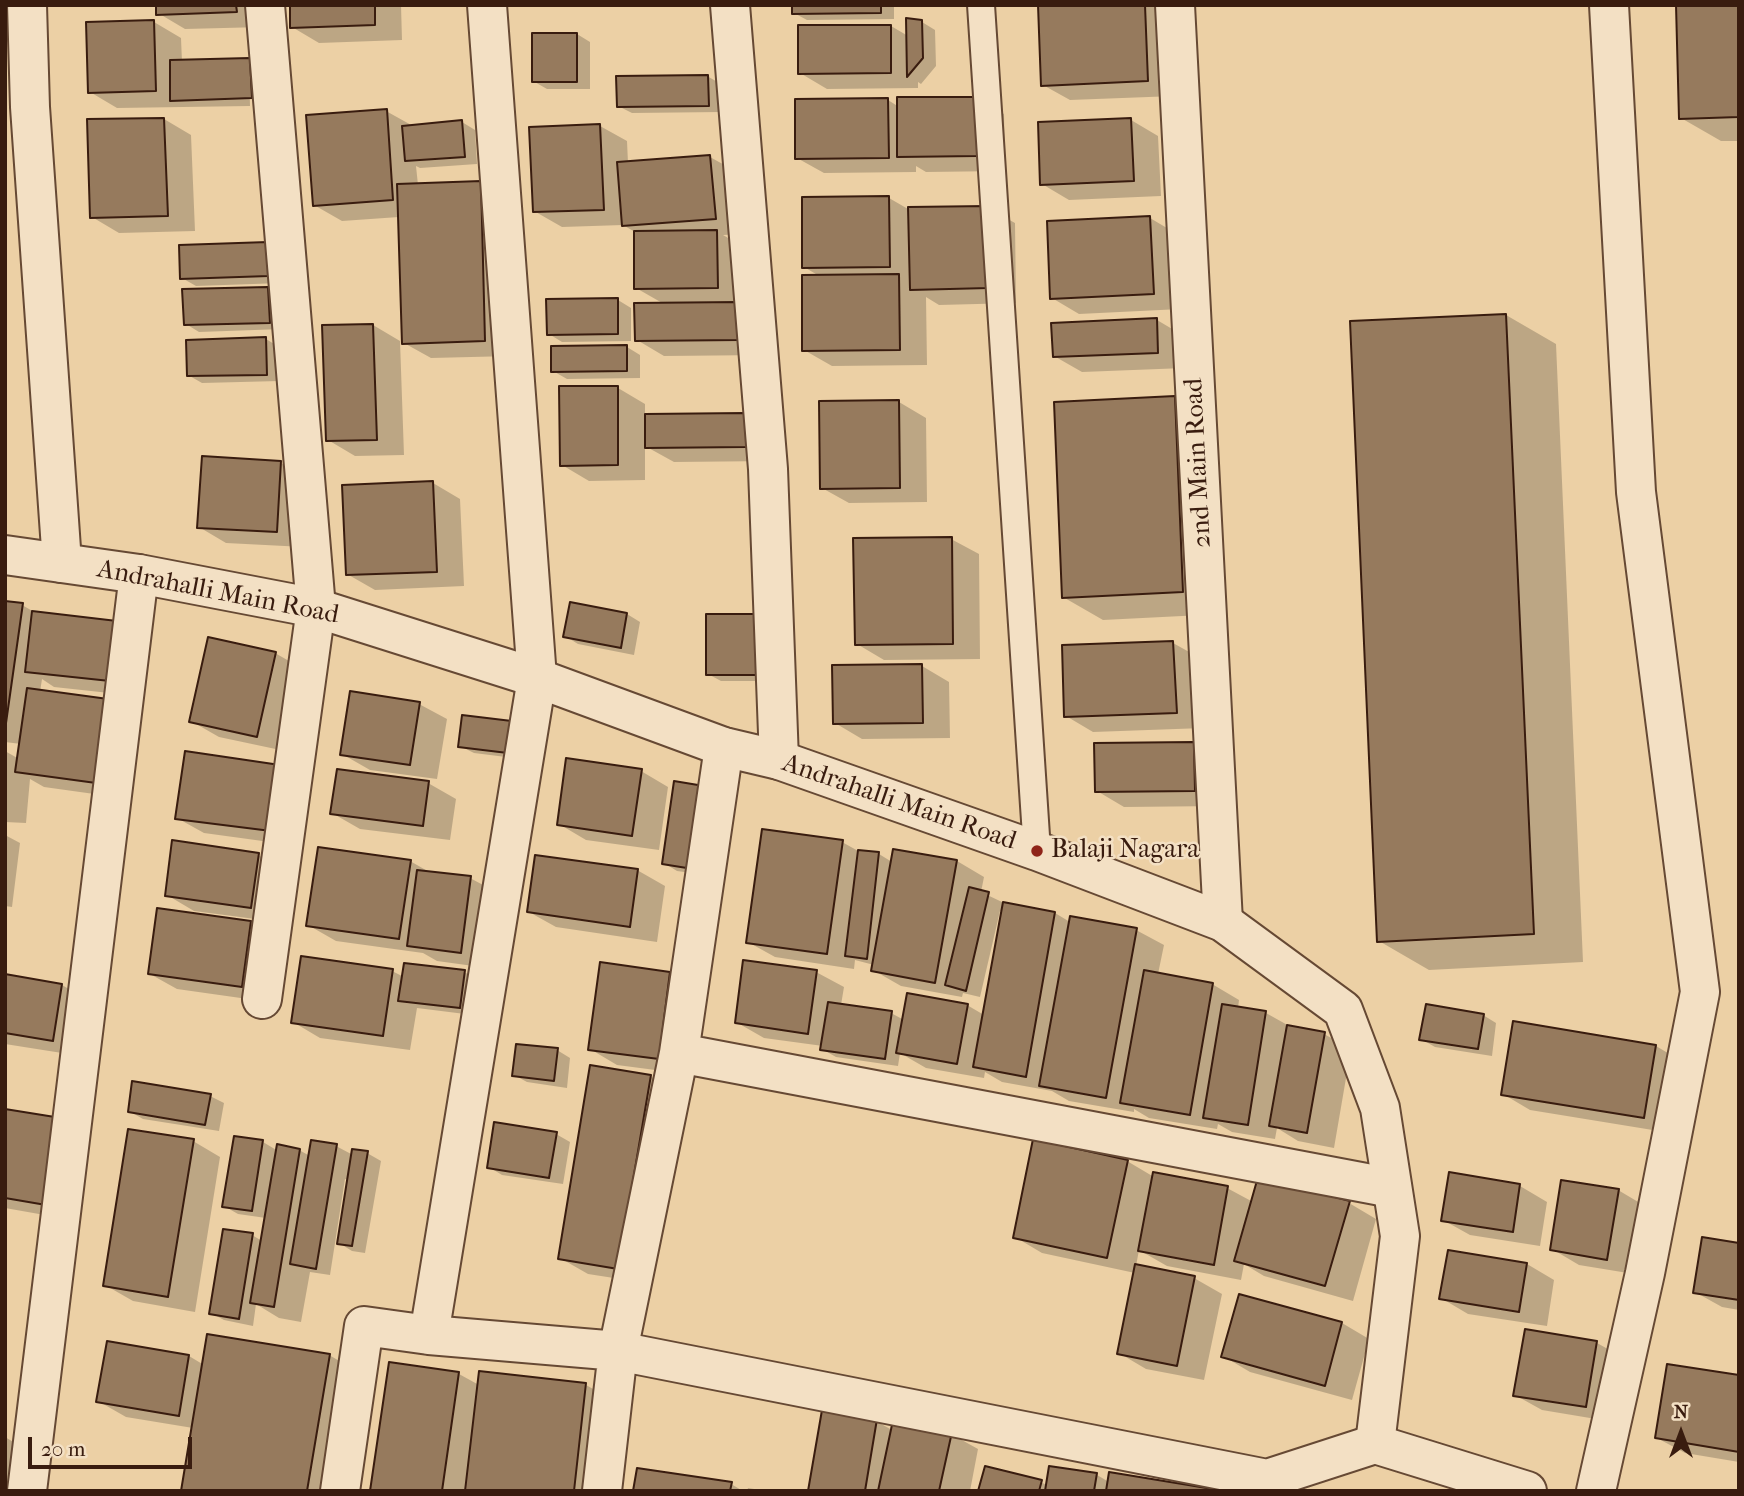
<!DOCTYPE html>
<html>
<head>
<meta charset="utf-8">
<style>
  body { margin:0 }
  #map { position:relative; width:1744px; height:1496px; overflow:hidden; background:#ecd0a5; font-family:"IM FELL French Canon",serif }
  canvas { display:block }
  .frame { position:absolute; inset:0; border:7px solid #391c0f; pointer-events:none }
  .north { position:absolute; left:1646px; top:1398px; width:70px; height:70px; -webkit-text-stroke:5px #f3e0c4; paint-order:stroke; rotate:0deg; font-size:19px; font-weight:700; line-height:28px; text-align:center; color:#391c0f }
  .north::after { content:''; display:block; margin:auto; width:24px; height:32px; background:#391c0f; clip-path:polygon(50% 0,100% 100%,50% 72%,0 100%) }
  .scale { position:absolute; left:28px; top:1437px; width:164px; height:32px; box-sizing:border-box; border:4px solid #391c0f; border-top:0; padding-left:9px; font-size:21px; line-height:24px; white-space:nowrap; color:#391c0f; -webkit-text-stroke:5px #f3e0c4; paint-order:stroke }
</style>
</head>
<body>
<div id="map">
<canvas width="1744" height="1496"></canvas>
<div class="frame"></div>
<div class="north">N</div>
<div class="scale">20 m</div>
</div>
<script>
const context = document.querySelector('canvas').getContext('2d');
context.lineJoin = 'round';
function fillPath(path, color) {
  context.fillStyle = color;
  context.fill(path, 'evenodd');
}
function trace(path, color, width, dash) {
  context.strokeStyle = color;
  context.lineWidth = width;
  context.lineCap = dash ? 'butt' : 'round';
  context.setLineDash(dash || []);
  context.stroke(path);
}
function write(font, color, halo, rows, align = 'center') {
  context.font = font + ' "IM FELL French Canon",serif';
  context.lineWidth = 5;
  context.setLineDash([]);
  context.textBaseline = 'middle';
  context.strokeStyle = halo;
  context.fillStyle = color;
  for (const [text, x, y, turn = 0] of rows) {
    context.save();
    context.translate(x, y);
    context.rotate((+turn || 0) * Math.PI / 180);
    context.textAlign = isNaN(turn) ? turn : align;
    if (halo) context.strokeText(text, 0, 0);
    context.fillText(text, 0, 0);
    context.restore();
  }
}
const shadow = new Path2D(`
  M5,5H43L44,28H5Z
  M158,5H263V27L185,29L158,13Z
  M291,5H401L402,40L319,43L292,27Z
  M794,5H894V19L807,20L794,13Z
  M1039,5H1154L1172,16L1175,96L1070,100L1043,85Z
  M1739,5V141H1721L1681,118Z
  M154,22L181,38L182,62L250,60L263,68L265,105L254,106L252,65H249L250,106L117,108L90,92Z
  M922,22L935,30L936,66L921,84L918,82V88L827,89L800,73L891,26L908,36Z
  M577,34L590,42V89H547L533,81Z
  M707,76L721,84L722,112L632,113L618,106Z
  M976,98L1004,114L1005,171L926,172L916,166V172L824,173L797,158L888,100L899,107Z
  M386,111L413,126L462,122L475,130L477,164L420,168L416,166L418,185L480,183L508,199L512,356L431,358L404,343L399,217L342,221L314,205Z
  M164,119L191,135L195,231L119,233L92,217Z
  M1131,120L1158,136L1161,196L1069,200L1042,184Z
  M600,126L627,141L628,163L710,157L737,172L743,234L723,235L744,247L767,355L664,356L637,340L664,304L636,288L635,232L623,225L562,227L534,211Z
  M889,198L908,209L988,208L1015,223L1016,303L939,305L926,297L927,365L832,366L804,350L821,277L804,267Z
  M1150,218L1177,234L1181,309L1079,314L1052,298Z
  M267,244L282,283L196,286L182,278Z
  M267,289L281,297L283,329L199,332L186,324Z
  M618,300L631,308V341L562,342L549,334Z
  M1506,315L1556,344L1583,962L1429,970L1379,941Z
  M1157,320L1184,336L1185,368L1082,372L1054,356Z
  M373,325L400,341L404,455L355,456L328,440Z
  M266,339L279,347L280,381L202,383L188,375Z
  M627,347L640,355V378L567,379L553,371Z
  M618,388L645,404V416L746,415L774,461L674,462L645,446V480L589,481L562,465Z
  M1175,398L1215,421L1222,614L1103,620L1063,597Z
  M899,402L926,418L927,502L849,503L822,488Z
  M281,463L308,479L304,547L226,543L199,527Z
  M433,483L460,499L464,586L375,590L347,574Z
  M951,539L979,554L980,659L884,660L857,644Z
  M5,603L22,605L36,613L137,696L54,687L42,679L40,692L123,798L44,787L30,779L26,823L5,822V751L19,759L21,744L5,742Z
  M627,614L640,622L634,655L578,644L565,636Z
  M708,616L770,681H721L708,674Z
  M1173,643L1200,658L1204,728L1093,732L1066,716Z
  M275,653L303,669L285,751L219,737L191,721Z
  M922,666L949,682L950,738L862,739L835,723Z
  M419,704L447,719L437,779L370,770L342,754Z
  M463,717L530,760L474,753L460,746Z
  M1194,744L1221,760L1222,806L1124,807L1097,791Z
  M186,753L299,846L204,833L177,818Z
  M641,771L668,787L659,850L586,840L559,824Z
  M428,783L456,799L450,840L360,829L332,813Z
  M675,783L706,875L677,871L664,863Z
  M5,835L20,843L12,907L5,906Z
  M842,842L860,852L879,854L892,862L957,861L984,877L981,892L1002,902V904L1055,913L1070,922L1136,930L1164,945L1158,974L1212,984L1239,1000L1238,1008L1266,1013L1291,1027L1324,1034L1351,1049L1334,1148L1298,1141L1277,1128L1275,1139L1232,1132L1218,1124L1217,1129L1149,1118L1134,1109V1112L1069,1101L1052,1091L1002,1082L985,1072L984,1078L926,1068L900,1053L898,1066L836,1057L822,1049L823,1046L764,1038L736,1022L816,972L844,987L841,1005L891,1013L904,1020L967,1005L984,1015L1003,912L1000,911L980,997L963,993L962,997L901,986L873,970L874,965L855,960L854,969L775,957L748,942Z
  M258,855L286,871L278,922L194,911L167,895Z
  M410,861L431,873L470,878L498,893L488,968L437,961L423,953L336,941L308,925Z
  M637,870L665,886L657,942L556,927L529,912Z
  M250,922L278,938L269,1002L177,989L150,974Z
  M392,971L404,977L464,972L477,979L473,1015L417,1008L410,1050L320,1038L293,1022Z
  M670,973L697,989L686,1074L617,1065L590,1049Z
  M5,976L62,985L89,1001L81,1056L5,1044Z
  M1483,1015L1496,1023L1492,1056L1435,1047L1421,1039Z
  M1656,1046L1683,1062L1671,1133L1530,1110L1503,1094Z
  M557,1050L570,1058L567,1088L527,1082L514,1075Z
  M650,1076L677,1092L646,1283L588,1274L560,1258Z
  M210,1096L224,1103L219,1131L143,1119L129,1111Z
  M5,1110L73,1220L5,1208Z
  M556,1134L570,1142L563,1184L502,1175L489,1167Z
  M235,1138L263,1142L278,1151L299,1150L310,1156L336,1146L353,1155L367,1153L381,1161L365,1253L352,1251L339,1243L349,1180L345,1179L330,1275L310,1272L301,1322L279,1318L256,1304L253,1326L224,1320L211,1313L252,1235L262,1241L266,1218L238,1214L224,1206Z
  M193,1141L220,1157L195,1312L133,1301L105,1285Z
  M1127,1161L1154,1177L1227,1188L1253,1202L1349,1203L1376,1219L1353,1301L1264,1276L1244,1264L1241,1280L1167,1266L1139,1250L1136,1266L1194,1278L1222,1294L1204,1380L1146,1369L1119,1353L1135,1273L1042,1253L1015,1237Z
  M1520,1186L1547,1202L1540,1246L1470,1235L1443,1220Z
  M1618,1190L1645,1206L1634,1274L1579,1265L1552,1249Z
  M1739,1245V1310L1722,1307L1695,1292Z
  M1449,1252L1527,1264L1554,1280L1547,1326L1468,1314L1441,1298Z
  M1240,1296L1342,1323L1369,1339L1352,1400L1250,1372L1223,1356Z
  M1597,1343L1624,1358L1614,1422L1542,1410L1515,1395Z
  M329,1355L369,1378L350,1491H183L193,1428L126,1417L98,1401L189,1356L204,1365Z
  M459,1374L479,1385H586L625,1407L616,1491H372Z
  M1739,1377V1462L1685,1453L1657,1438Z
  M876,1421L892,1430L951,1434L978,1449L970,1491H810Z
  M5,1437L42,1459L39,1491H5Z
  M1051,1468L1097,1475L1109,1482L1214,1491H980L1041,1482L1048,1486Z
  M731,1484L743,1491H635Z
  M748,1488L767,1491H747Z`);
const building = new Path2D(`
  M156,5H236L237,12L156,15Z
  M290,5H375V25L290,28Z
  M792,5H881V13L792,14Z
  M1038,5H1145L1148,81L1041,86Z
  M1676,5H1739V117L1679,119Z
  M906,18L922,20L923,58L907,77Z
  M154,20L156,91L88,93L86,22Z
  M798,25H891V73L798,74Z
  M532,33H577V82H532Z
  M250,58L252,98L170,101V60Z
  M708,75L709,106L617,107L616,76Z
  M897,97H977L978,156L897,157Z
  M888,98L889,158L795,159V99Z
  M387,109L393,200L313,206L306,115Z
  M164,118L168,216L90,218L87,119Z
  M1131,118L1134,181L1040,185L1038,122Z
  M462,120L465,157L405,161L402,126Z
  M600,124L604,210L533,212L529,127Z
  M710,155L716,219L622,226L617,162Z
  M481,181L485,341L402,344L397,184Z
  M889,196L890,267L802,268V197Z
  M988,206L989,288L910,290L908,207Z
  M1150,216L1154,294L1050,299L1047,221Z
  M717,230L718,288L634,289V231Z
  M268,242L269,276L180,279L179,245Z
  M899,274L900,350L802,351V275Z
  M268,287L270,323L184,325L182,289Z
  M618,298V334L547,335L546,299Z
  M739,302L740,340L635,341L634,303Z
  M1506,314L1534,934L1377,942L1350,321Z
  M1157,318L1158,353L1053,357L1051,323Z
  M373,324L377,440L326,441L322,325Z
  M266,337L267,375L187,376L186,340Z
  M627,345V371L551,372V346Z
  M559,386H618V465L560,466Z
  M1175,396L1183,592L1062,598L1054,402Z
  M899,400L900,488L820,489L819,401Z
  M746,413L747,447L645,448V414Z
  M202,456L281,461L277,532L197,528Z
  M433,481L437,572L346,575L342,485Z
  M952,537L953,644L855,645L853,538Z
  M5,601L23,603L5,730Z
  M570,602L627,613L621,648L563,637Z
  M32,611L117,621L110,681L25,672Z
  M706,614H757V675H706Z
  M208,637L276,652L257,737L189,722Z
  M1173,641L1177,713L1064,717L1062,645Z
  M922,664L923,723L833,724L832,665Z
  M27,688L108,699L96,783L15,772Z
  M350,691L420,702L410,765L340,755Z
  M462,715L520,722L516,754L458,747Z
  M1194,742L1195,791L1095,792L1094,743Z
  M185,751L280,765L271,831L175,819Z
  M566,758L642,769L632,836L557,825Z
  M337,769L429,781L423,826L330,814Z
  M674,781L704,786L693,869L662,864Z
  M762,829L843,840L827,954L746,943Z
  M172,840L259,853L251,908L165,896Z
  M318,847L411,860L399,939L306,926Z
  M893,849L957,860L935,983L871,971Z
  M858,850L879,852L867,959L845,956Z
  M535,855L638,869L630,927L527,912Z
  M417,870L471,876L461,953L407,946Z
  M969,887L989,892L966,991L945,985Z
  M1003,902L1055,912L1026,1077L973,1067Z
  M157,908L251,921L242,987L148,974Z
  M1070,916L1137,928L1106,1098L1039,1086Z
  M301,956L393,969L383,1036L291,1023Z
  M743,960L817,970L808,1034L735,1023Z
  M600,962L670,972L659,1059L588,1050Z
  M404,963L465,970L460,1008L398,1001Z
  M1144,970L1213,983L1190,1115L1120,1103Z
  M5,974L62,984L53,1041L5,1033Z
  M907,993L968,1004L957,1064L896,1053Z
  M828,1002L892,1011L885,1059L820,1050Z
  M1222,1004L1266,1011L1248,1125L1203,1118Z
  M1426,1004L1484,1014L1478,1049L1419,1040Z
  M1513,1021L1656,1045L1644,1118L1501,1095Z
  M1287,1025L1325,1032L1307,1133L1269,1126Z
  M516,1044L558,1048L554,1081L512,1076Z
  M590,1065L651,1075L618,1269L558,1259Z
  M132,1081L211,1094L205,1125L128,1112Z
  M5,1109L61,1118L46,1205L5,1198Z
  M494,1122L557,1132L549,1178L487,1168Z
  M128,1129L194,1139L168,1297L103,1286Z
  M234,1136L263,1140L252,1211L222,1207Z
  M1033,1139L1128,1160L1107,1258L1013,1238Z
  M311,1140L337,1144L316,1269L290,1264Z
  M277,1144L300,1149L274,1307L250,1303Z
  M352,1149L368,1151L352,1246L337,1244Z
  M1153,1172L1228,1186L1214,1265L1138,1251Z
  M1449,1172L1520,1184L1513,1232L1441,1221Z
  M1258,1177L1350,1201L1325,1286L1234,1261Z
  M1561,1180L1619,1189L1607,1260L1550,1250Z
  M223,1229L253,1233L239,1319L209,1314Z
  M1702,1237L1739,1243V1300L1693,1293Z
  M1448,1250L1527,1263L1519,1312L1439,1299Z
  M1135,1264L1195,1276L1177,1366L1117,1354Z
  M1239,1294L1342,1322L1325,1386L1221,1357Z
  M1525,1329L1597,1341L1586,1407L1513,1396Z
  M207,1334L330,1354L307,1491H181Z
  M107,1341L189,1355L179,1416L96,1402Z
  M389,1362L459,1372L442,1491H370Z
  M1667,1364L1739,1375V1452L1655,1438Z
  M479,1371L586,1383L574,1491H465Z
  M822,1410L877,1419L865,1491H808Z
  M893,1420L952,1432L939,1491H878Z
  M985,1466L1042,1480L1039,1491H978Z
  M1049,1466L1097,1473L1094,1491H1045Z
  M637,1468L732,1482L730,1491H633Z
  M1109,1472L1225,1491H1106Z`);
const service = new Path2D(`
  M981,5L1037,851`);
const minor = new Path2D(`
  M27,5L30,107L62,563
  M730,5L768,469L779,760
  M1175,5L1223,922
  M262,999L316,608L265,5
  M679,1053L1392,1188
  M429,1335L618,1351L1267,1479
  M27,1491L139,574
  M340,1491L364,1326L429,1335L537,678L487,5
  M602,1491L618,1351L679,1053L724,747
  M1265,1491L1267,1479L1375,1444
  M1596,1491L1645,1273L1700,992L1636,492L1609,5`);
const tertiary = new Path2D(`
  M5,555L139,574L316,608L537,678L724,747L779,760L1037,851L1223,922L1343,1010L1380,1108L1400,1236L1375,1444L1527,1491`);
const markers = [
  [1037,851,7,"#8f2418"]
];
const streetNames = [
  ["2nd Main Road",1199,463,-93],
  ["Andrahalli Main Road",218,593,11],
  ["Andrahalli Main Road",899,803,19]
];
const poiNames = [
  ["Balaji Nagara",1051,851]
];
fillPath(shadow, '#0003');
fillPath(building, '#967a5d');
trace(building, '#391c0f', 2);
trace(service, '#664934', 30);
trace(minor, '#664934', 42);
trace(tertiary, '#664934', 42);
trace(service, '#f3e0c4', 26);
trace(minor, '#f3e0c4', 38);
trace(tertiary, '#f3e0c4', 38);
for (const [x, y, r, color] of markers) {
  const dot = new Path2D();
  dot.arc(x, y, r, 0, 2 * Math.PI);
  context.fillStyle = color;
  context.fill(dot);
  trace(dot, '#f3e0c4', 2.5);
}
write('26px', '#391c0f', '#f3e0c4', streetNames);
write('26px', '#391c0f', '#f3e0c4', poiNames, 'left');
</script>
</body>
</html>
